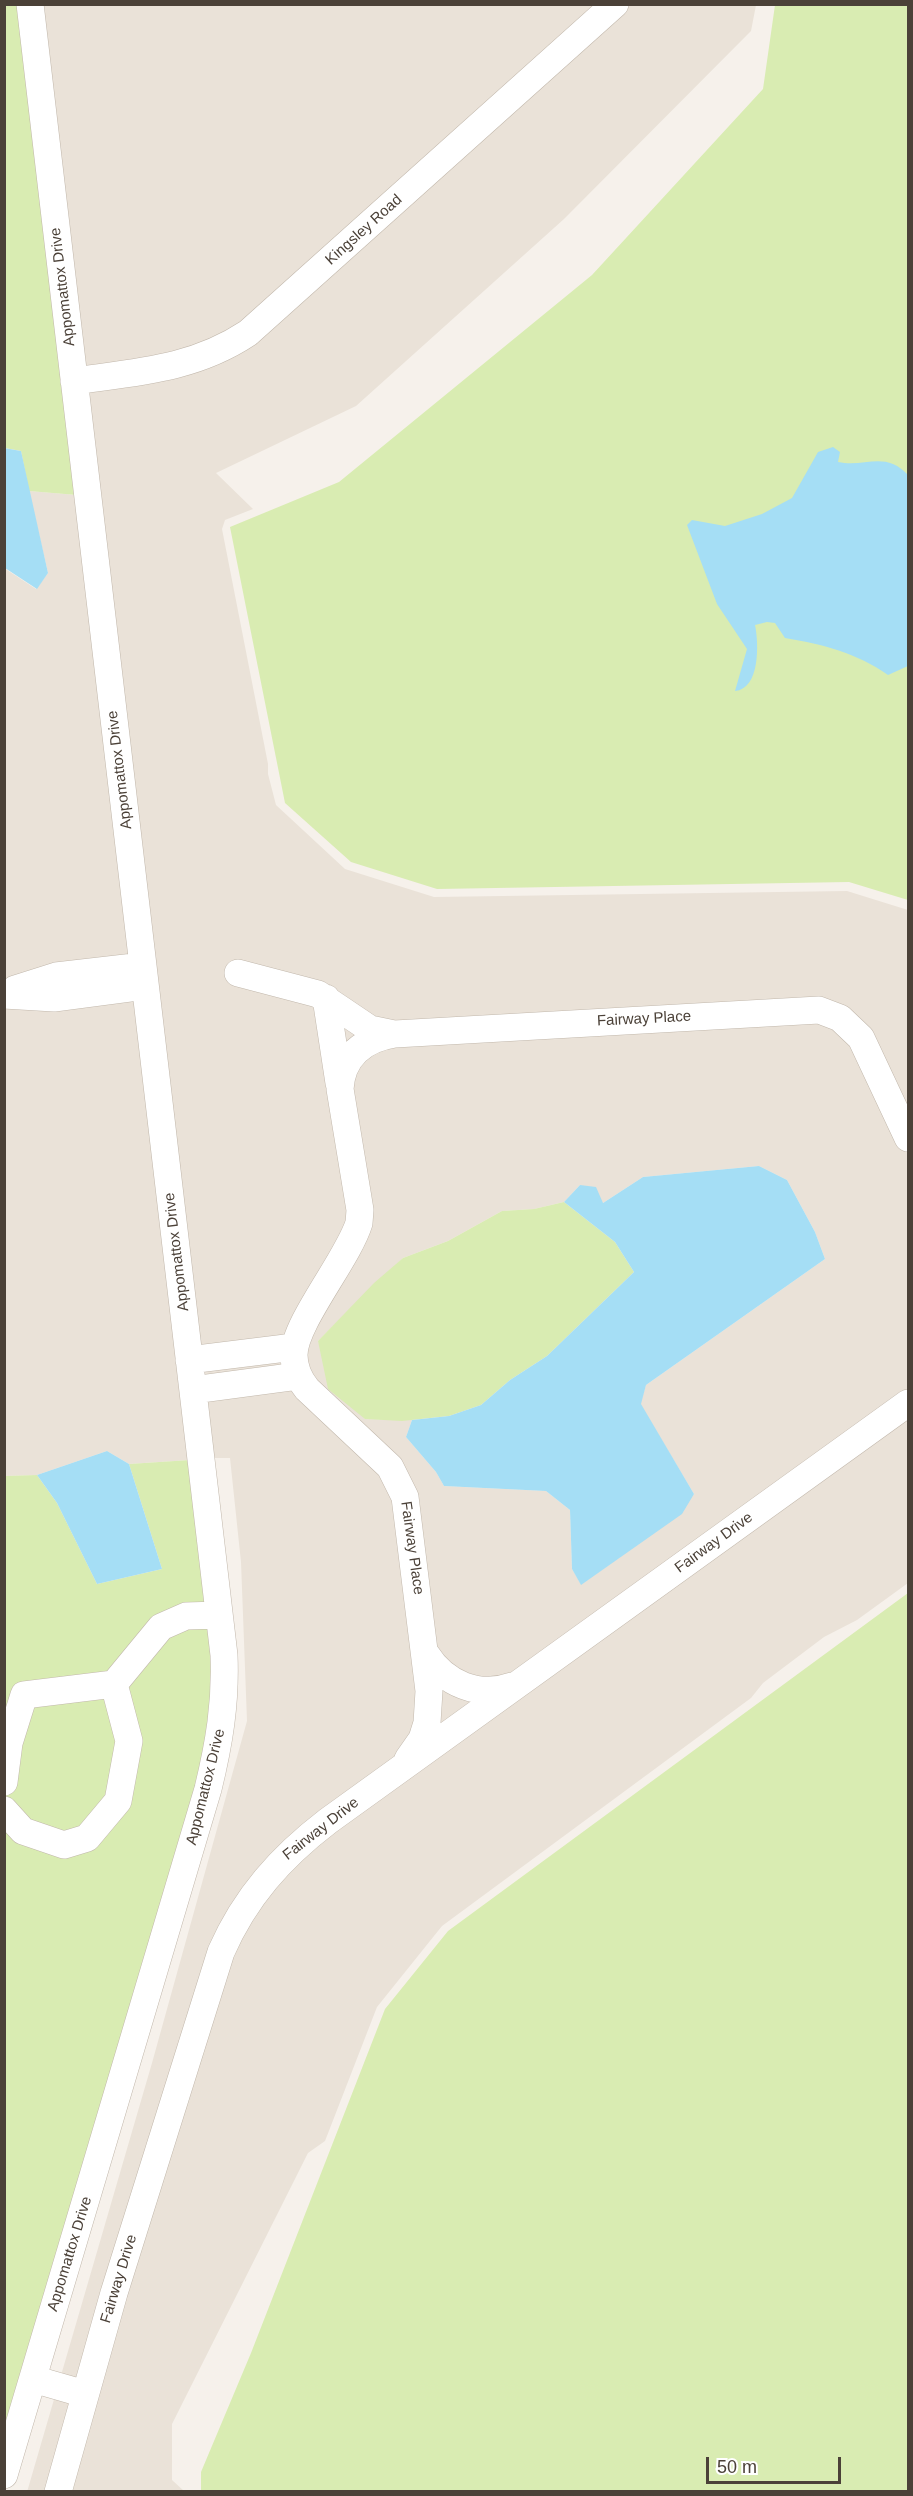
<!DOCTYPE html>
<html>
<head>
<meta charset="utf-8">
<style>
  body { margin:0 }
  #map { position:relative; width:913px; height:2496px; overflow:hidden; background:#f6f1eb; font-family:Helvetica,sans-serif }
  canvas { display:block }
  .frame { position:absolute; inset:0; border:6px solid #4b4138; pointer-events:none }
  .scale { position:absolute; left:706px; top:2457px; width:135px; height:27px; box-sizing:border-box; border:3px solid #4b4138; border-top:0; padding-left:8px; font-size:18px; line-height:21px; white-space:nowrap; color:#4b4138; -webkit-text-stroke:4px #fff; paint-order:stroke }
</style>
</head>
<body>
<div id="map">
<canvas width="913" height="2496"></canvas>
<div class="frame"></div>
<div class="scale">50 m</div>
</div>
<script>
const context = document.querySelector('canvas').getContext('2d');
context.lineJoin = 'round';
function fillPath(path, color) {
  context.fillStyle = color;
  context.fill(path, 'evenodd');
}
function trace(path, color, width, dash) {
  context.strokeStyle = color;
  context.lineWidth = width;
  context.lineCap = dash ? 'butt' : 'round';
  context.setLineDash(dash || []);
  context.stroke(path);
}
function write(font, color, halo, rows, align = 'center') {
  context.font = font + ' Helvetica,sans-serif';
  context.lineWidth = 5;
  context.setLineDash([]);
  context.textBaseline = 'middle';
  context.strokeStyle = halo;
  context.fillStyle = color;
  for (const [text, x, y, turn = 0] of rows) {
    context.save();
    context.translate(x, y);
    context.rotate((+turn || 0) * Math.PI / 180);
    context.textAlign = isNaN(turn) ? turn : align;
    if (halo) context.strokeText(text, 0, 0);
    context.fillText(text, 0, 0);
    context.restore();
  }
}
const residential = new Path2D(`
  M40,5H601L254,316L200,349L83,370Z
  M629,5H756L751,31L564,219L356,406L216,473L253,509L225,520L222,529L268,764V774L276,805L345,869L434,897L847,891L908,910V1583L857,1620L824,1637L763,1683L751,1698L442,1926L377,2007L325,2141L308,2153L172,2424V2480L184,2491L27,2492L152,2063L247,1721L241,1562L230,1458H211L85,389L268,330ZM759,1166L787,1180L815,1232L825,1259L646,1385L640,1404L694,1494L620,1557L581,1584L572,1569L570,1510L546,1491L444,1486L436,1472L406,1437L412,1420L365,1419L318,1341L403,1258L448,1241L502,1211L534,1209L564,1202L580,1185L603,1203L643,1177Z
  M29,491L77,495L190,1460L129,1464L107,1451L37,1475L5,1476L4,568L36,589L48,573Z`);
const green = new Path2D(`
  M4,5H19L77,495L29,491L21,451L5,448Z
  M775,5H908V900L849,882L437,889L351,862L285,803L230,527L339,482L592,275L763,89Z
  M564,1202L615,1242L634,1272L547,1356L510,1380L481,1405L449,1416L402,1421L365,1419L328,1389L318,1341L374,1283L403,1258L448,1241L502,1211L534,1209Z
  M190,1460L213,1657L211,1736L5,2438V1476L37,1475L57,1503L97,1584L162,1569L129,1464Z
  M908,1593V2491H201V2472L251,2353L385,2009L448,1931Z`);
const water = new Path2D(`
  M833,447L840,452L838,462C865,468 885,450 908,475V666L888,675C857,653 822,644 785,638L775,623L767,622L755,625C759,644 760,689 735,691L747,649L717,604L687,525L692,520L725,526L762,514L792,498L818,452Z
  M4,448L21,451L48,573L37,589L5,568Z
  M759,1166L787,1180L815,1232L825,1259L646,1385L641,1404L694,1494L682,1514L581,1585L572,1569L570,1510L546,1491L444,1486L436,1472L406,1437L412,1420L449,1416L481,1405L510,1380L547,1356L634,1272L615,1242L564,1202L580,1185L596,1187L603,1203L643,1177Z
  M107,1451L129,1464L162,1569L97,1584L57,1503L37,1475Z`);
const minor = new Path2D(`
  M74,381C137,372 194,369 248,333L615,4
  M238,973L318,994L370,1029L394,1034
  M15,989L56,976L143,966
  M4,995L54,998L145,986
  M326,998L339,1083
  M189,1360L294,1347
  M193,1390L298,1376
  M426,1654C445,1684 479,1698 512,1686
  M408,1759L422,1739L427,1723L429,1691L405,1497L390,1467L307,1389C299,1379 294,1368 294,1355C294,1323 348,1259 359,1223L360,1210L340,1089C342,1056 363,1039 395,1034L819,1010L840,1018L861,1038L908,1138
  M4,1782L9,1743L24,1695L114,1684L161,1627L186,1616L219,1615
  M4,1810L23,1831L64,1845L87,1838L118,1801L129,1741L114,1684
  M33,2379L85,2394
  M4,2475L208,1789C219,1744 226,1703 224,1655L30,4
  M58,2492L114,2293L221,1952C245,1897 281,1857 328,1821L908,1403`);
const streetNames = [
  ["Kingsley Road",364,230,-42],
  ["Appomattox Drive",63,287,-97],
  ["Appomattox Drive",120,770,-97],
  ["Fairway Place",644,1019,-3],
  ["Appomattox Drive",177,1252,-97],
  ["Fairway Drive",714,1543,-36],
  ["Fairway Place",412,1548,82],
  ["Appomattox Drive",206,1787,-76],
  ["Fairway Drive",321,1829,-38],
  ["Appomattox Drive",70,2254,-73],
  ["Fairway Drive",119,2279,-73]
];
fillPath(residential, '#eae2d8');
fillPath(green, '#d9ecb2');
fillPath(water, '#a5def5');
trace(minor, '#c2b8ac', 28);
trace(minor, '#fff', 27);
write('15px', '#4b4138', '#fff', streetNames);
</script>
</body>
</html>
